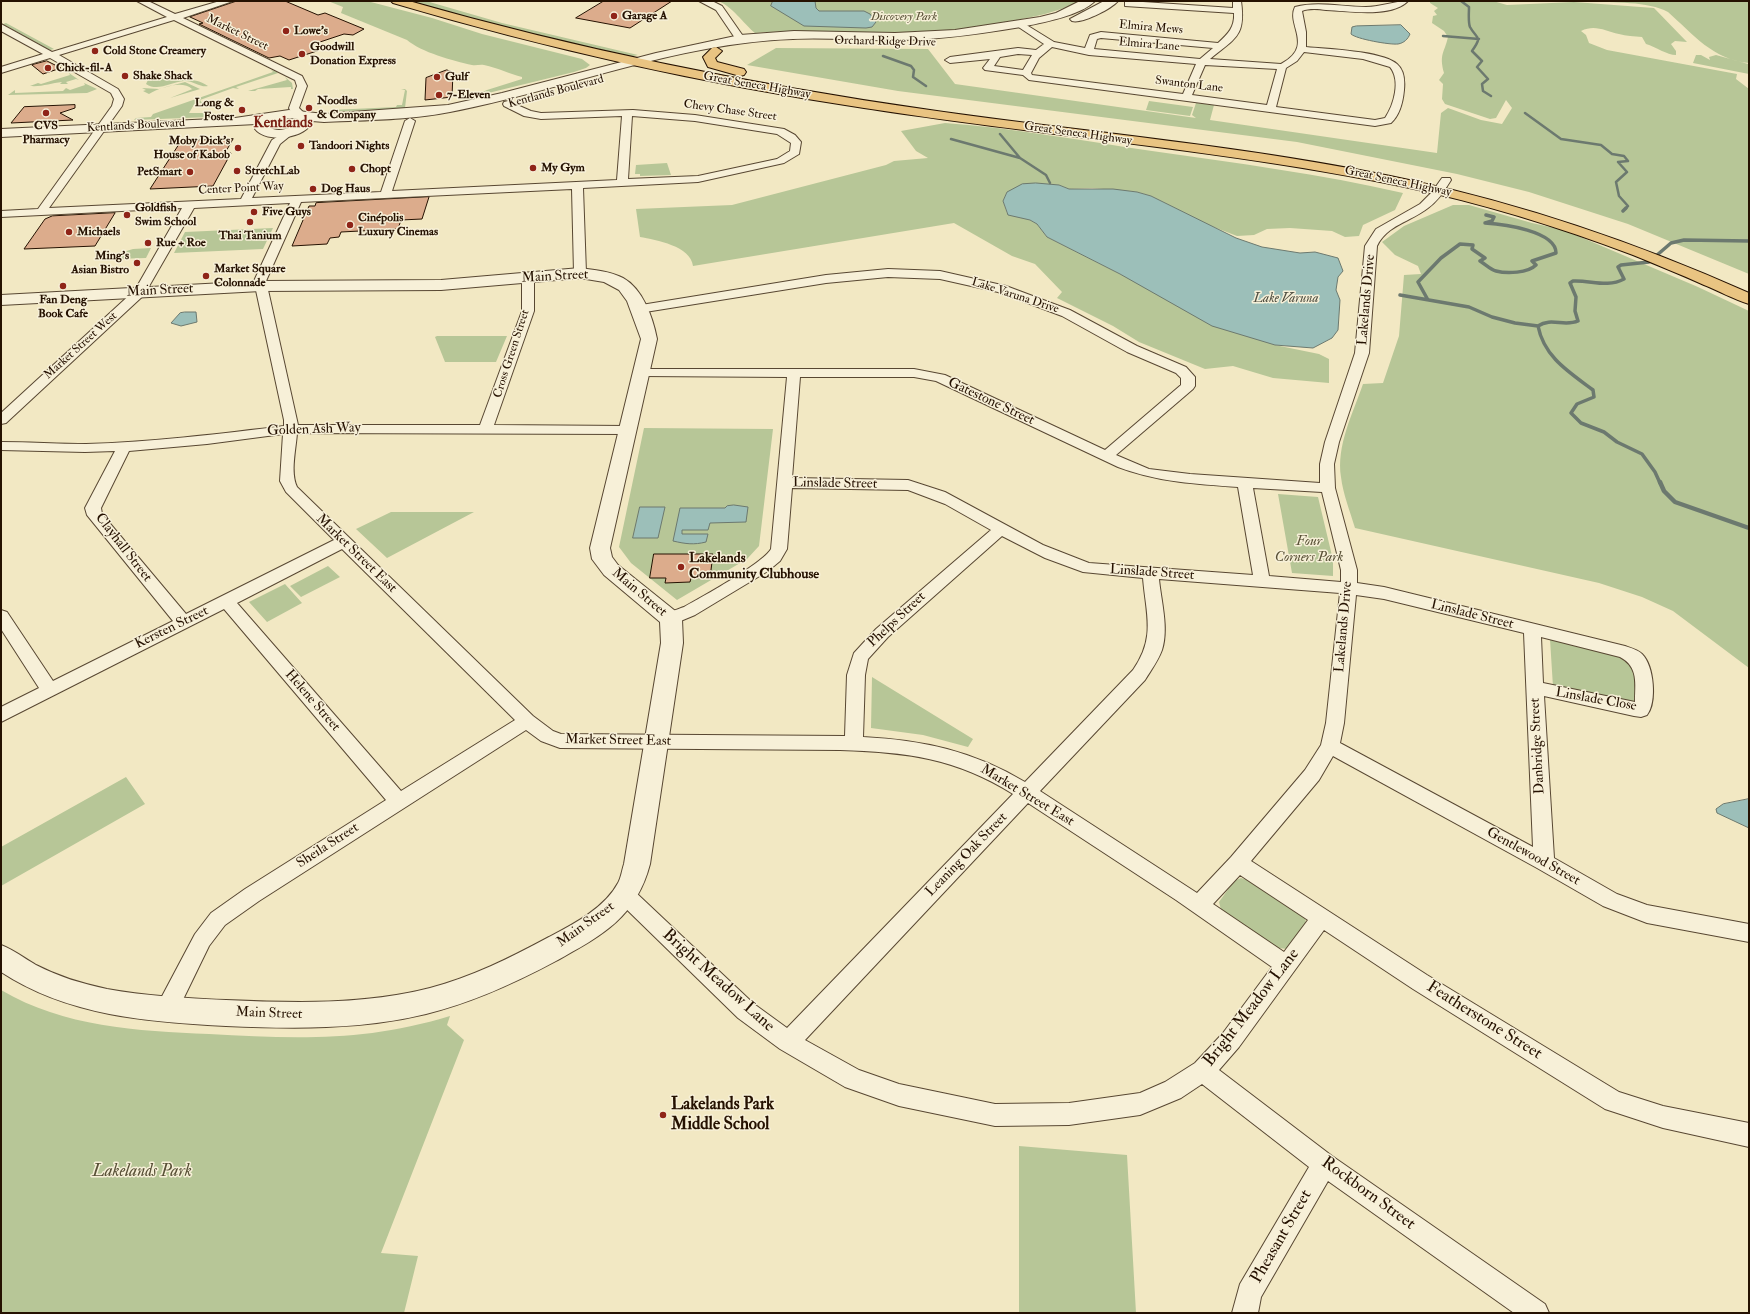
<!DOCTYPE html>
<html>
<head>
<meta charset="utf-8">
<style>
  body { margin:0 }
  #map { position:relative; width:1750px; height:1314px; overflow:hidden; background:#f2e8c3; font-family:"IM FELL Double Pica",serif }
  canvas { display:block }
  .frame { position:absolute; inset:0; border:2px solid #251101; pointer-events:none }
</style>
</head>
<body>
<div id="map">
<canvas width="1750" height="1314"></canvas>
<div class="frame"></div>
</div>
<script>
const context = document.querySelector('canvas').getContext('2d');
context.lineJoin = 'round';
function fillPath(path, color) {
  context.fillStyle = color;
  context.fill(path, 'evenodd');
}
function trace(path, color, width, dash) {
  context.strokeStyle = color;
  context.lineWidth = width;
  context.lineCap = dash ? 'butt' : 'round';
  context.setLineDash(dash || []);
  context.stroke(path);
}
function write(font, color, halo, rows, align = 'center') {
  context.font = font + ' "IM FELL Double Pica",serif';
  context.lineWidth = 3;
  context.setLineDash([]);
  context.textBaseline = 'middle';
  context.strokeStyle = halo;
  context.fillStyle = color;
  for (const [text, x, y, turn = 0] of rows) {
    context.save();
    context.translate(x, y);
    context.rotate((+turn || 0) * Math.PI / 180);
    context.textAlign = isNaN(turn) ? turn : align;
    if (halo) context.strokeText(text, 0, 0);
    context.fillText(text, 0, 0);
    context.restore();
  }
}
const green = new Path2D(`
  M328,1H367L432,18L482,34L582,59L590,65L586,68L574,72L472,97L487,90L522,79V77C510,74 498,68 484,65C480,64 476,66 472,65C453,61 421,52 407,40L341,13L343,7Z
  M405,1H426L502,23L638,55C623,60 596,50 580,47C521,33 463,17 405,1Z
  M718,1H1079C1057,13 1032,17 1007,22C973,28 941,32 907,34C856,35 806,29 755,33C744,24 731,5 718,1Z
  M1430,1H1493L1507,5L1574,2L1654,8L1687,42L1675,41L1671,44L1676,51V55C1667,55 1656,47 1646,44L1642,37C1634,36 1626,36 1619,34C1605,31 1595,24 1581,31L1586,35L1589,43L1607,50L1737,74L1736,79L1749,89V274L1628,224L1529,192L1457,174L1297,142L898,91L747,65L776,48L928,49L955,84L1196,118L1192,115L1196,103L1214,105L1210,120L1437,153L1441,113L1448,108L1481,120L1502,124L1512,108L1506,100L1496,118L1490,119L1445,104L1442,99L1443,84L1439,80L1444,73C1439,54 1444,54 1448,37L1444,31L1432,23L1433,16L1437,15L1434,11L1438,8L1430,3Z
  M1590,1H1749V63C1713,60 1693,34 1668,12C1648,1 1613,3 1590,1Z
  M6,23L54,49L50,50L3,24Z
  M1696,55H1701L1710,60L1709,57L1716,55L1748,64L1749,74L1693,63Z
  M271,70L282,73L277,72L278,73L236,87L239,89L233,88L200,100L202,103H195L189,113H212L210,117L134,120L136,118L151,117L153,114L273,72Z
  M69,73L79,80L76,79L66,82L68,84H60L62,82C51,83 42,87 30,86L38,83L41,84L70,75Z
  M157,77C174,83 193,75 208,86C201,88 192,80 184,81C171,82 158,92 146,84L148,80Z
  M285,77L292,83L293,89H291V87L258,89L255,91H248L287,80Z
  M185,82L200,89L170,98L195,88L192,89C183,80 161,87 149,94L143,91L146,90L142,88L159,89Z
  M84,83L97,89L87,93L8,95L15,90V93L63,91L66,88L70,90L85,85Z
  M405,89L407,91L405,108L330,112L331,110L396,107L397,105H402L405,90H401Z
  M1149,101L1193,107L1190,116L1146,110Z
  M945,123C1014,128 1083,141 1152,151C1237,163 1320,174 1403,193L1395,210L1363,225L1359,236L1345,237L1332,231L1290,228L1267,229L1254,235L1237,236L1206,224L1151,196L1137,192L1092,188L1069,189L1059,185L1007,192L1003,201L1007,213L1030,220L1037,224L1047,237L1120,274L1275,345L1319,354L1329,359V383L1273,378L1233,366L1205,369L1139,342L1113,326L1057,298L1062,292L1035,264L1012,256L954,223L693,266C691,246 656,240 640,237L636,209L732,205L886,165L894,161L928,158L916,151L901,131Z
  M667,163L671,175L640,176V174H635L636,165Z
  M1453,205H1469L1532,223L1564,230L1698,287L1749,311V668L1673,611L1642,597L1599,583L1355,528C1350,511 1343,494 1341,477C1336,446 1353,413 1363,384L1383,383L1399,336L1404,275L1421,274L1418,266L1395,255L1382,242L1404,226Z
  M273,228L263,249L174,253L185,232Z
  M151,248L146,258L116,259L120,253L133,249Z
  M437,336H507L496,362H445L435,337Z
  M644,428L773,429L759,546L747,559L677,600L631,563L619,547Z
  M1278,494L1318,497L1333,560V576L1292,573Z
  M391,512H474L387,558L356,529Z
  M328,566L340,577L301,597L290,586Z
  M285,584L302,603L267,622L249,602Z
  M1550,639L1618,654L1636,667L1637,702L1632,703L1553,687Z
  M872,677L973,739L968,747L923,735L871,728Z
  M126,777L145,804L1,886V847Z
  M1241,878L1250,881L1305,916L1306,924L1288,949L1278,948L1221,910L1219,902L1234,881Z
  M1,990C64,1027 137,1031 209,1034C295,1039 365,1042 450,1016L447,1025L464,1040L381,1253L418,1256L404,1313H1Z
  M1019,1146L1127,1155L1136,1313H1019Z`);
const water = new Path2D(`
  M773,1H815L816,8L819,11H864L870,14L876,22L872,27L866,28L804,26L771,6Z
  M1401,25L1410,34C1408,39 1404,43 1398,44C1390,45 1356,39 1351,34L1352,27L1356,26Z
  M1036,183L1059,185L1069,189H1113L1137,192L1151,196L1236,238L1262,247L1300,253L1315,252L1338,258L1343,271L1338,277L1336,290L1340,300L1338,330L1332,338L1313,348L1275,345L1212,326L1120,274L1047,237L1037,224L1030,220L1008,215L1003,201L1007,192L1022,184Z
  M185,312H196L197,322L181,326L171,323L180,313Z
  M734,505L748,507L746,522L710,523L708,530H682V534H708L706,542C694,545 686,544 673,541L680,508H725L727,506Z
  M640,507H665L658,538H633Z
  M1749,799V828L1717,813L1716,809L1723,804Z`);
const streamFar2 = new Path2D(`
  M1461,1L1469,7C1469,13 1468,22 1470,27C1477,40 1483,35 1472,51L1482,61L1477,67L1488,79L1482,84L1483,91L1491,96
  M1443,36L1479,39
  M883,56L911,66L914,70L913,77L926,86
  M1525,113L1561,139L1601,145L1612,154L1624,156L1628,161L1618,162L1627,172L1616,182L1619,196L1628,206L1625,209
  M1000,134L1020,158L1046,175L1050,183
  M951,139L1020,158`);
const streamFar1 = new Path2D(`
  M1623,211L1626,208
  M1400,295L1469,307L1492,317L1515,323L1538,326
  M1428,300L1418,282L1441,258L1460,244L1473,245L1472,249L1485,258L1480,261C1485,264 1491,270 1496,271C1507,274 1528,273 1536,265L1532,261L1556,253C1556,231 1503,224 1485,223L1492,221L1494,217L1486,215
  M1660,483L1655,472L1642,454L1617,442L1604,432L1581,423L1571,413L1577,404L1594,397L1593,390C1569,372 1544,357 1538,326C1551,317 1564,327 1578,321L1575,311L1576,297L1570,283L1573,281C1591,280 1607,288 1624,279L1618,267L1621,265L1649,262L1671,243L1684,240L1749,241`);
const stream = new Path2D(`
  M1660,482L1664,491L1675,502L1749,528`);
const building = new Path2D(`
  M237,1H285L318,15L325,13L364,29L353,35L344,34L311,45L320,50L289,60L280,56L269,58L199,24L203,23L190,17Z
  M604,1H672L630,28L576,18Z
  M47,61L61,68L43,74L32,65Z
  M447,70L453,72L452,97L425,100L426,78Z
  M75,105V108L60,113L73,120L11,123L24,107Z
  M233,139L225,153H231L213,186L150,189L181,141Z
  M429,197L422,219L401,220L398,229L341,232L339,237L330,238L327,244L292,246L309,206H315L316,203Z
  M115,213L95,246L24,249L45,219L52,216Z
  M654,554H713L710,578H691L690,582L665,583L666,578H650Z`);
const minor = new Path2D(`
  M137,1H148L175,14L220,1H233L183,18L302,76L307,86L299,108L307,116L306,118C298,120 292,115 289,108L297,86L295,80L174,20L59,55L118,89L124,99L122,106L49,208L241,199L272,140L291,128L296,131L280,144L252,198L381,192L405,121L410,118L415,121L392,191L617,180L622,116L541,119L524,116L504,106L503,104L504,102L508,101L531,111L541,113L633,110L695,115L784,129L795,135L801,142L799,154L784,163L698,182L583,188L586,273L584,276H576L574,273L572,189L301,202L266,281L298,425H480L522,311V278L528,274L534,278V311L494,425L627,426L632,427L634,430L632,433L627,434L297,433C296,449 290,472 297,487L533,716L553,731L561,734L845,736L847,675L854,653L876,629L991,530L945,504L908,490L792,488L787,549L780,561L768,571L695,615L671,625L665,623L663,619C667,612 676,610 684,607C702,597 762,564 771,549L787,377L642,376L637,375L635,372L637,369H914L945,375L1105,450L1181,385V378L1176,373L1127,352L1062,316L998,292L940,279L888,277L826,283L639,313L633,309L635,306L826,275L888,269L940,271L1006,286L1070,310L1137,346L1186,367L1195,377V386L1193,389L1116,455L1149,469L1190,474L1320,483V464L1325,442L1355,353L1365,246L1376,229L1420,204L1432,192L1442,178H1450L1451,180C1445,190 1438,201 1428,208C1410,222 1387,225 1377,246L1369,353L1339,442L1334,464L1335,488L1357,570V583L1384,587L1625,646C1631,648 1638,650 1642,654C1654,666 1657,702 1647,715L1641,717L1634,716L1544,696L1554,858L1617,894L1647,905L1749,924V942L1647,923L1603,906L1537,868L1333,756L1319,780L1251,861L1427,975L1619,1092L1663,1106L1749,1123V1147L1663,1128L1605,1109L1413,989L1324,930L1239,1047L1219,1070L1332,1156L1545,1304L1549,1313H1514L1328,1181L1261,1297L1258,1313H1232L1240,1284L1309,1167L1202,1084L1181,1098L1140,1115L1069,1125L995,1126L899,1106L845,1087L780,1049L738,1018L618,901L615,895L618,889L625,886L632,889L754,1004L787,1028L1013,794C956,758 906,752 840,750L560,748L541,741L526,730L259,901L225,925L209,946L175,1016L167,1019L159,1016L156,1009L159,1002L195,934L211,913L245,889L386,800L224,609L1,722V707L39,688L1,629V610L7,612L53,681L173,621L87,515L85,508L115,451L85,452L1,450V442C29,442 58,444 86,444C153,442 218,434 284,426V420L254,281L290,203L194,208L144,295L6,423L1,424V413L135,290L182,208L1,217V211L38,209L112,106L114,99L111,93L50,58L1,73V67L43,54L1,31V24L52,52L167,17ZM632,116L695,121L777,134L791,143L790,151L777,159L698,176L628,179ZM800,377H914L936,381L1118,467C1158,482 1196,484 1238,487L1253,575L1089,563L1043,545L945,492L908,480L792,478ZM283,434L280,481L286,492L334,540L186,614L102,514L101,508L129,451L207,444ZM1253,488L1322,492L1341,570V582L1269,576ZM1002,536L1045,558L1083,572L1143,578C1146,615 1156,637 1133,670L1025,782C973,751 923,740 863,737L865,675L868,659L888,637ZM342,549L515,720L401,791L237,603ZM1159,579L1340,593L1326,723L1321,745L1305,770L1231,857L1197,893L1040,791L1145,680C1151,670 1158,661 1162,650C1169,628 1161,601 1159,579ZM1356,595L1384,599L1524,633L1533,847L1340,743L1344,723ZM1541,637L1620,657C1639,667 1635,684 1635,702L1543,683ZM1028,803L1176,900L1272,967L1223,1033L1195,1063L1165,1082L1140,1093L1069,1103L995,1104L899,1084L859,1070L805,1040ZM1240,875L1308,920L1284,952L1213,904Z
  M699,1H712L722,6L745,39L743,41H737L716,10Z
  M1128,1L1233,8V1H1241C1246,37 1235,38 1210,59L1281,64C1315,46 1286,25 1295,7C1318,1 1342,7 1366,7C1381,7 1394,1 1408,1C1392,18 1348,11 1326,10C1319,9 1309,8 1302,11L1306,32V47C1327,49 1382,51 1397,64C1404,70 1405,80 1404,90C1403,101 1400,115 1391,123L1375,126L1029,80L1023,75L985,70L983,68L990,59L950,63L945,60L950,57L1018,48L1036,50L1044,44L1017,26V22L1020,21L1054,42L1085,48L1090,35L1101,32L1218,43C1228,34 1235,27 1234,13L1125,6V2ZM1101,38L1213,48L1200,59L1094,49L1097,39ZM1052,47L1089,55L1196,64L1183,94L1032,75L1031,73L1039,58ZM1304,52L1363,59L1390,67C1401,80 1394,105 1385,118L1375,120L1276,107L1286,68L1297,61ZM1018,54L1032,55L1023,70L994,66L1000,57ZM1205,65L1277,69L1267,105L1192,95Z`);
const tertiary = new Path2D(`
  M1080,1H1095C1080,16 1041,23 1021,27C979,34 938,40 896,40C861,41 827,37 793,39C676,43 564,90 450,112C409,120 366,120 324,122L312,121C308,138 266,144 255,129L256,124L1,137V129L235,118L289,110L324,114L448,105L502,93L656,53L740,35L794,31L895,33L955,30L1040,17L1056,13ZM289,118L298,119L299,122C290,129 278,133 269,127L275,121Z
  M1104,1H1118C1111,9 1082,24 1072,21L1070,19Z
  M580,268C594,270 610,271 623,278C643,289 653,318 657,339L610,548L612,557L618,565L679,614L682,619L683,643L650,864C636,918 601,936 556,961C515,983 471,1003 426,1014C360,1030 293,1029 226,1026C148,1022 68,1016 1,972V945C14,950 24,958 36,965C59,977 83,984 107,989C146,996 186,998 226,1000C294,1003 364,1005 430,988C472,977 510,958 549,937C572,925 605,908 618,883C621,878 622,870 624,864L661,643L660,622L604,575L592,559L590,548L641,339L627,301L619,290L604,282L580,278L441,290L261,291L1,305V295L261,281L441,280Z`);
const primary = new Path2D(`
  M391,1H409C580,50 754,85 930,110C1089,133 1251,146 1409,180C1526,205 1639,244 1749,293V304C1733,299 1719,291 1704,285C1680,274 1657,265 1633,255C1559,227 1482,203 1405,187C1227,150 1044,136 864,108C705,84 548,49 393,3Z
  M716,47L722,51L715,58L717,62L744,69L746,72L744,75L740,76L708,67L703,57L712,48Z`);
const markers = [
  [614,16,4,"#8f2418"],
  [286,31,4,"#8f2418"],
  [95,51,4,"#8f2418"],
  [302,54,4,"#8f2418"],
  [48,68,4,"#8f2418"],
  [125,76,4,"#8f2418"],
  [437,77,4,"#8f2418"],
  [439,95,4,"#8f2418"],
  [309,108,4,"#8f2418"],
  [242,110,4,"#8f2418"],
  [46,113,4,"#8f2418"],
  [301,146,4,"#8f2418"],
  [238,148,4,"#8f2418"],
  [533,168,4,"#8f2418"],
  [352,169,4,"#8f2418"],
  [237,171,4,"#8f2418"],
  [190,172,4,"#8f2418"],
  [313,189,4,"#8f2418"],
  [254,212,4,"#8f2418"],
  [127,215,4,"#8f2418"],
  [250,222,4,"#8f2418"],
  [350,225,4,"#8f2418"],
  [69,232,4,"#8f2418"],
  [148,243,4,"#8f2418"],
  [137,263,4,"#8f2418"],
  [206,276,4,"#8f2418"],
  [63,286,4,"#8f2418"],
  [681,567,4,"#8f2418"],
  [663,1115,4,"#8f2418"]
];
const farPoinames = [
  ["Garage A",622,16],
  ["Lowe's",294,31],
  ["Goodwill",310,47],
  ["Donation Express",310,61],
  ["Cold Stone Creamery",103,51],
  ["Chick-fil-A",56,68],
  ["Shake Shack",133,76],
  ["Gulf",445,77],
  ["7-Eleven",447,95],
  ["Noodles",317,101],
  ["& Company",317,115],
  ["Long &",234,103,"right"],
  ["Foster",234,117,"right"],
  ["CVS",46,126,"center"],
  ["Pharmacy",46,140,"center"],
  ["Moby Dick's",230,141,"right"],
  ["House of Kabob",230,155,"right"],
  ["Tandoori Nights",309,146],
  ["My Gym",541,168],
  ["Chopt",360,169],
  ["StretchLab",245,171],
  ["PetSmart",182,172,"right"],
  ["Dog Haus",321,189],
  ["Goldfish",135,208],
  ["Swim School",135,222],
  ["Five Guys",262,212],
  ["Cinépolis",358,218],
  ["Luxury Cinemas",358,232],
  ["Michaels",77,232],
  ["Thai Tanium",250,236,"center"],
  ["Rue + Roe",156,243],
  ["Ming's",129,256,"right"],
  ["Asian Bistro",129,270,"right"],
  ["Market Square",214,269],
  ["Colonnade",214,283],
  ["Fan Deng",63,300,"center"],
  ["Book Cafe",63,314,"center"]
];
const farParknames = [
  ["Discovery Park",904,17]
];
const farStreetnames = [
  ["Elmira Mews",1151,28,5],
  ["Market Street",237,33,26],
  ["Orchard Ridge Drive",885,42,1],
  ["Elmira Lane",1149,45,5],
  ["Swanton Lane",1189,85,7],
  ["Great Seneca Highway",757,86,10],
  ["Kentlands Boulevard",556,92,-15],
  ["Chevy Chase Street",730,111,8],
  ["Kentlands Boulevard",136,126,-3],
  ["Great Seneca Highway",1078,134,8],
  ["Great Seneca Highway",1398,182,12],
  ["Center Point Way",241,189,-3],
  ["Lake Varuna Drive",1015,296,18],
  ["Market Street West",81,346,-42],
  ["Cross Green Street",512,354,-72]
];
const farWaternames = [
  ["Lake Varuna",1286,299]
];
const streetNames = [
  ["Main Street",555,277,-3],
  ["Main Street",160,291,-3],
  ["Lakelands Drive",1367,300,-85],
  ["Gatestone Street",991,402,25],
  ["Golden Ash Way",314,430,-2],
  ["Linslade Street",835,484,1],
  ["Clayhall Street",123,548,52],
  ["Market Street East",356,554,44],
  ["Linslade Street",1152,573,4],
  ["Main Street",639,593,40],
  ["Linslade Street",1472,615,14],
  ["Phelps Street",897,620,-43],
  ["Lakelands Drive",1344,627,-85],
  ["Kersten Street",172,628,-26],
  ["Linslade Close",1596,700,10],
  ["Helene Street",312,701,49],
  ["Market Street East",618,741,1],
  ["Danbridge Street",1538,746,-93],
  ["Market Street East",1027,796,31],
  ["Sheila Street",328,846,-33],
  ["Leaning Oak Street",967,855,-46],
  ["Gentlewood Street",1533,857,29],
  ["Main Street",586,925,-36],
  ["Main Street",269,1014,2]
];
const parkNames = [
  ["Four",1309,542],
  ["Corners Park",1309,558]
];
const poiNames = [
  ["Lakelands",689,559],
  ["Community Clubhouse",689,575]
];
const farDistrictnames = [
  ["Kentlands",283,124]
];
const nearStreetnames = [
  ["Bright Meadow Lane",718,981,42],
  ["Bright Meadow Lane",1252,1008,-52],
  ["Featherstone Street",1484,1021,32],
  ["Rockborn Street",1368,1194,36],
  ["Pheasant Street",1282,1237,-60]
];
const nearPoinames = [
  ["Lakelands Park",671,1105],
  ["Middle School",671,1125]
];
const nearParknames = [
  ["Lakelands Park",142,1172]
];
fillPath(green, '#b7c697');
fillPath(water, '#9cbfb9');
trace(water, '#6c796f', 1);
trace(streamFar2, '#6c796f', 2.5);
trace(streamFar1, '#6c796f', 3.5);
trace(stream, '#6c796f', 4.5);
fillPath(building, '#dcac8c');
trace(building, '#251101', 1);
trace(minor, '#584732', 2);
trace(tertiary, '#584732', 2);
trace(primary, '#251101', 2);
fillPath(minor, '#f7f0d8');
fillPath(tertiary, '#f7f0d8');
fillPath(primary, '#e9c482');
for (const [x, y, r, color] of markers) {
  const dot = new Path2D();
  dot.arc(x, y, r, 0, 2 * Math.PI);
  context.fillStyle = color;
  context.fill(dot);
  trace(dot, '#f7f0d8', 1.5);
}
write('bold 12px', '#251101', '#f7f0d8', farPoinames, 'left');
write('italic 12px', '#585036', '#f7f0d8', farParknames);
write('12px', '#251101', '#f7f0d8', farStreetnames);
write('italic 13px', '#4f4e41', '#f7f0d8', farWaternames);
write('14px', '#251101', '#f7f0d8', streetNames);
write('italic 14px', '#585036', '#f7f0d8', parkNames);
write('bold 14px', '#251101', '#f7f0d8', poiNames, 'left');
write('bold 15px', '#7a1f14', '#f7f0d8', farDistrictnames);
write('17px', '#251101', '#f7f0d8', nearStreetnames);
write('bold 17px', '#251101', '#f7f0d8', nearPoinames, 'left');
write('italic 17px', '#585036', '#f7f0d8', nearParknames);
</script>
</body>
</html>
